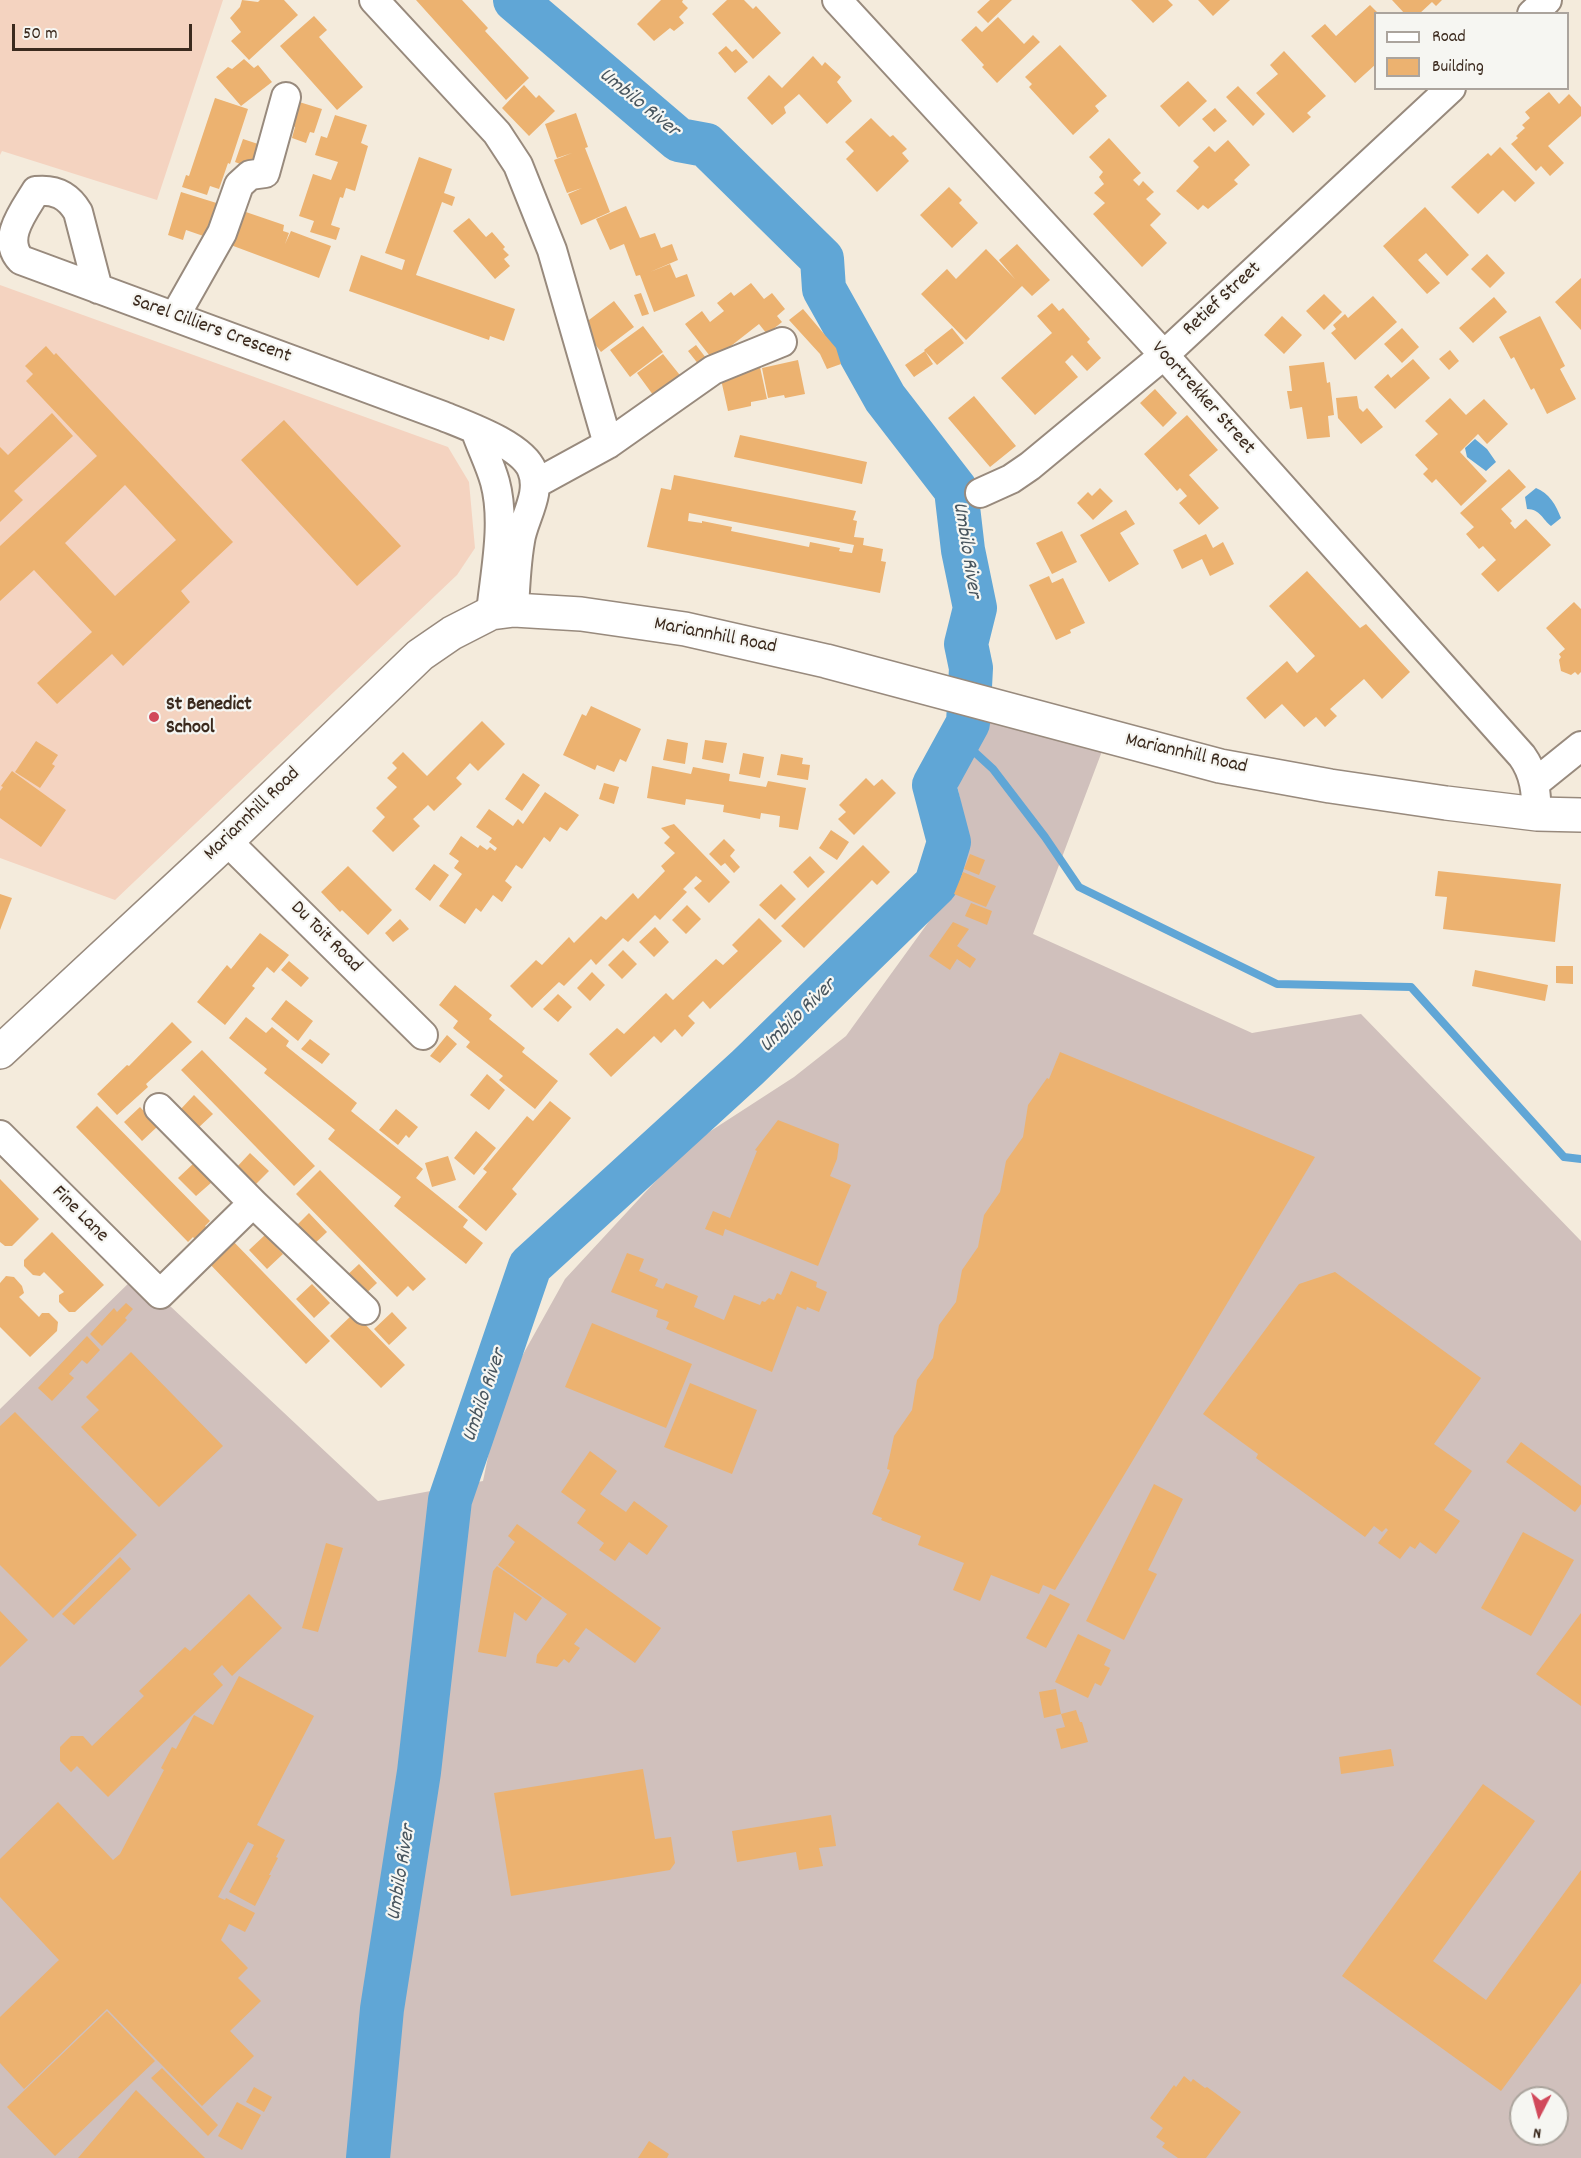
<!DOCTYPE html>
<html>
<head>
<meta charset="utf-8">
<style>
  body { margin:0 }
  #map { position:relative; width:1581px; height:2158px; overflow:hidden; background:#f4ebdc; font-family:Dekko,sans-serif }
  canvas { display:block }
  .legend { position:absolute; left:1374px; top:12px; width:195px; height:78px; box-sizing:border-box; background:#f6f6f2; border:2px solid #aba49d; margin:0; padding:8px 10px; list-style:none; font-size:18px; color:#3b2a1e }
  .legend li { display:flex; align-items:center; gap:12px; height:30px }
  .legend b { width:30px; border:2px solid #aba49d }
  .north { position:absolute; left:1509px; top:2086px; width:60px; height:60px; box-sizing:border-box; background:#f6f6f2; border:2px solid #aba49d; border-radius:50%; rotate:186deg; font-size:16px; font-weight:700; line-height:24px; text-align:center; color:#3b2a1e }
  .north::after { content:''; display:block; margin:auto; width:21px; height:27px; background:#d1495b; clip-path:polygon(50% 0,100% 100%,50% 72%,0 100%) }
  .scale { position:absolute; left:12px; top:24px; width:180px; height:27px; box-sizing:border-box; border:3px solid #3b2a1e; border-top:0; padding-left:8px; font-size:18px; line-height:21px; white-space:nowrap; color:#3b2a1e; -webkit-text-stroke:4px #f6f6f2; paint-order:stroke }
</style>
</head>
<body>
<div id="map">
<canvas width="1581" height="2158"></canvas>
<ul class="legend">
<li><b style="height:8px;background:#fff"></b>Road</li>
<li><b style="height:16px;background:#ecb270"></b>Building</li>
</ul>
<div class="north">N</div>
<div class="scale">50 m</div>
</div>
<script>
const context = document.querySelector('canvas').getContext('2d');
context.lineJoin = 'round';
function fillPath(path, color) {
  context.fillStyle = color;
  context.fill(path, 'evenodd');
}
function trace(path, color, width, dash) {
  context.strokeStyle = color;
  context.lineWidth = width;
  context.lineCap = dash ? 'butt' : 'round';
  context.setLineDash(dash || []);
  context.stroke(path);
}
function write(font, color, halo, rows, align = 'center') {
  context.font = font + ' Dekko,sans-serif';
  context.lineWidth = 4.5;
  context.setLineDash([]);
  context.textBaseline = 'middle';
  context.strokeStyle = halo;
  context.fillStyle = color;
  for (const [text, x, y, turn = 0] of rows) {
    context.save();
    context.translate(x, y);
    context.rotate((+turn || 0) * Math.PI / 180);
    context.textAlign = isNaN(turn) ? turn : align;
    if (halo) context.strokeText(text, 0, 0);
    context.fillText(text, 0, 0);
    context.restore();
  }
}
const built = new Path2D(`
  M0,0H223L157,200L2,151L0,155Z
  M0,285L448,447L469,482L475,548L457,575L115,900L0,858Z`);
const industrial = new Path2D(`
  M976,701L1107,738L1033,934L1252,1033L1361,1014L1581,1241V2158H0V1409L137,1275L378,1501L483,1481L501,1394L565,1279L689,1145L794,1077L846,1036L951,891L968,840L956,779ZM1521,2098H1557V2134H1521Z`);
const water = new Path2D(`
  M1475,439L1487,449L1496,462L1486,471L1467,457L1465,448Z
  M1536,488C1549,493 1556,505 1561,518L1551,526C1543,520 1540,509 1527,509L1525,497Z`);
const stream = new Path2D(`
  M968,723L969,747L993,769L1045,837L1079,887L1277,984L1411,987L1564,1157L1581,1159`);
const river = new Path2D(`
  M368,2158L382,2009L419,1772L450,1500L530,1266L748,1067L936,884L949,842L934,785L968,723L971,668L966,644L975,608L963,550L956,490L885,398L824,289L822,259L706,145L679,140L515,0`);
const building = new Path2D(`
  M242,0L258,2L260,0H284L298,15L249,60L231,41L241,32L230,18L240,7Z
  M416,0H462L488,28L485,31L529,78L506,100Z
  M661,0H683L682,2L688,8L679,17L684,23L674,31L670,28L654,41L637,24Z
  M727,0H744L753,9L756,6L781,33L753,59L712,14Z
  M990,0H1012L988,23L977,12Z
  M1131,0H1168L1173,5L1153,23Z
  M1198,0H1230L1213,16Z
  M1392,0H1442L1436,6L1432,2L1419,14H1405Z
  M1370,5L1379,14H1376V64L1355,83L1311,36L1325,24L1336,36Z
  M314,16L327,30L319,37L363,87L337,110L280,46Z
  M998,17L1024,44L1033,35L1040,42L997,83L982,67L984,65L961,40L976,26L982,32Z
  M1060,45L1107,96L1095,106L1099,111L1073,135L1029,87L1032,84L1025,77Z
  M726,46L732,52L736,49L748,62L735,73L718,53Z
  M1284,51L1326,96L1307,113L1311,117L1293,133L1256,93L1278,74L1270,65Z
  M813,56L822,66L825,62L841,77L837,82L852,101L827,124L799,94L784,107L786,113L772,125L747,98L769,75L782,88Z
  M244,59L254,68L258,65L272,82L241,106L216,77L228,67L232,69Z
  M1188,81L1207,101L1179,127L1160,106Z
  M524,85L536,98L539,95L555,111L529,136L502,108Z
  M1238,86L1265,114L1253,126L1226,97Z
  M1549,92L1559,104L1569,94L1581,107V116L1548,146L1564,163L1550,176L1541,166L1536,171L1511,144L1518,138L1516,136L1525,128L1522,125L1530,118L1525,112Z
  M215,98L248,109L230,164L228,163L219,189L210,186L207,195L182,187L186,175L189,176Z
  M296,101L322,109L314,133L310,132L306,143L292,138L295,127L288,124Z
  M1215,108L1227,121L1214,132L1202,119Z
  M576,113L588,147L585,148L610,212L581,225L568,194L582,188L567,193L554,160L572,153L557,158L545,124Z
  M335,115L367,125L361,143L368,146L355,191L346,188L343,198L340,197L331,225L340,228L336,240L310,232L314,221L299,216L313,174L331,180L338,162L315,155L321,136L327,138Z
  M871,118L890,137L893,135L907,149L902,153L909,161L877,192L846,159L854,151L845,142Z
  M1109,138L1141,173L1133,180L1139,186L1143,181L1154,192L1146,199L1161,214L1150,225L1167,243L1142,267L1093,214L1105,203L1094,193L1104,184L1099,177L1103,172L1089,157Z
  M243,139L267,147L259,171L235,162Z
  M1228,140L1250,165L1234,180L1238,184L1208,209L1203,205L1198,210L1176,191L1199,167L1193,161L1209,146L1215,152Z
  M1500,147L1535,183L1515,202L1503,190L1478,214L1451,187L1488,153L1491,156Z
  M419,157L452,169L444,193L455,197L452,206L442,202L416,275L515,309L504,341L490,336L489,340L349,291L361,255L402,270L405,260L385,253Z
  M949,187L962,200L959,203L978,223L952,248L920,215Z
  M181,192L223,205L212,239L186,230L183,240L168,235Z
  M626,206L640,238L655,233L661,248L672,244L678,260L650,272L670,264L676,278L687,274L695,296L654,312L640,275L636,276L624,244L610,250L596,219Z
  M1425,207L1469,255L1447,276L1426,253L1418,260L1440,283L1427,294L1383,246Z
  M240,210L284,225L283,231L289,233L285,244L291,231L331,246L319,278L228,244Z
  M469,218L486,237L492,232L505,247L503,249L509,255L504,259L510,266L495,279L453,231Z
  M1017,244L1050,280L1032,296L1022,286L966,340L921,294L947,269L956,279L986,249L1015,279L999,260Z
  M1487,254L1505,273L1490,288L1471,269Z
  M1581,278V330L1555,302Z
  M751,283L764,299L772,293L785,309L777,316L782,322L767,334L759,324L713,360L685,324L702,311L710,322L724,311L717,303L731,292L734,296Z
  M641,293L649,314L642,316L634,295Z
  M1324,294L1342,312L1324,330L1306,311Z
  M1373,296L1397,322L1355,360L1331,333L1336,329L1333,325L1345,314L1348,318Z
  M1494,297L1507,312L1473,343L1459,328Z
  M614,301L634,327L601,352L581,326Z
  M1052,303L1059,311L1063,308L1090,339L1087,342L1101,358L1087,371L1072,355L1065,362L1078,377L1035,415L1001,378L1052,333L1037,316Z
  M803,309L836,348L841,364L827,369L820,354L789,320Z
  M1282,316L1302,335L1284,354L1264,335Z
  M1540,316L1565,366L1560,369L1576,399L1547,414L1534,388L1531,390L1514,357L1511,359L1499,337Z
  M643,326L663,352L630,377L610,350Z
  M952,328L964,343L937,365L924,350Z
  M1402,328L1419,347L1402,363L1384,344Z
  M696,345L706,358L699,365L688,351Z
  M46,346L54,355L56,353L233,542L181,591L190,602L123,666L112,654L57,704L37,683L92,632L34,570L0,601V546L97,456L26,381L33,374L25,366ZM125,485L176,540L115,596L65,543Z
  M1450,350L1459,361L1449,370L1439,359Z
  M925,351L933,364L914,377L905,365Z
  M663,354L683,379L656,399L637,373Z
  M1413,359L1430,378L1395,409L1374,387L1388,374L1391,378Z
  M798,360L805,394L785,398L784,395L768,398L762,368Z
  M1324,362L1327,383L1330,382L1334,415L1328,416L1330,437L1307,439L1302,407L1290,409L1287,391H1292L1289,366Z
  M760,367L767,399L751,402V406L728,411L720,375Z
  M1155,389L1177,413L1163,427L1140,403Z
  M974,396L1016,446L990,467L948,418Z
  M1357,396L1359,408L1363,412L1367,408L1383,427L1361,444L1338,418L1336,398Z
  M1450,398L1466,415L1484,399L1508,424L1487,444L1478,434L1460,452L1487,481L1461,506L1436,479L1432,483L1423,474L1428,469L1415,455L1438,434L1425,421Z
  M52,413L73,436L14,491L23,500L0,522V447L8,455Z
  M1187,415L1218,450L1189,475L1219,508L1199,525L1179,503L1187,496L1180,488L1177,491L1144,454Z
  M284,420L401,546L357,586L241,460Z
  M740,435L867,462L862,484L734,457Z
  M1509,469L1526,487L1501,509L1512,521L1510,523L1515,529L1526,519L1551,545L1498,592L1481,574L1496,560L1483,546L1479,549L1466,534L1474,527L1460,513Z
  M674,475L856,511L853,520L857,521L854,537L864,538L863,545L883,549L881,561L886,562L880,593L647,547L661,488L671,490ZM689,513L854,545L852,553L839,551L840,548L810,542L809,547L731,531L732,527L702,521V523L688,521Z
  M1100,488L1113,501L1093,520L1077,503L1088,492L1092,496Z
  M1126,510L1135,524L1120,533L1139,564L1109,582L1080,535Z
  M1062,531L1077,562L1052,574L1036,543Z
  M1206,534L1213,548L1223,542L1234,564L1210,576L1202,559L1182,569L1173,550Z
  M1307,571L1360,628L1366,624L1410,672L1382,699L1364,679L1330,709L1337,716L1325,727L1316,717L1304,727L1282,704L1265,719L1246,698L1287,661L1297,673L1315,656L1269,606Z
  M1049,576L1052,583L1063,578L1085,623L1070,630L1071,633L1056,640L1029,585Z
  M1574,602L1581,609V672L1578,675L1575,672L1571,675L1561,671L1559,660L1561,657L1559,654L1565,649L1546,628Z
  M591,706L641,729L626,762L620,759L614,772L597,765L595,770L563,755L582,714L586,716Z
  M482,721L505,744L478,771L470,763L456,778L462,784L434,811L428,805L413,819L420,826L393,852L372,831L385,817L376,808L397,787L387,778L397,768L392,763L403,752L427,776Z
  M667,739L688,743L685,764L663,760Z
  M705,740L727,743L723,763L702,759Z
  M36,741L58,755L52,764L55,766L40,788L15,772Z
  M743,753L764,757L760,778L739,774Z
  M781,754L803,758L802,764L810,765L808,780L777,775Z
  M652,766L691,774L693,767L730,774L729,781L766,787L768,781L806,788L798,830L779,827L780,816L761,813L760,819L723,812L724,805L686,799L685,805L647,798Z
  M12,771L66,810L41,847L0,818V791L3,787L1,786Z
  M523,773L540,785L522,811L505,799Z
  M866,778L874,786L882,779L896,793L854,835L838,819L846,812L839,805Z
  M604,783L619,787L614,804L599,799Z
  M545,792L579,815L567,831L560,827L550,842L544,837L522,869L516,865L505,881L512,887L502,902L493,895L481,912L476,908L465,924L439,906L462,874L454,868L459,861L449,854L461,836L478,848L480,845L487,850L490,847L495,851L497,848L489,842L492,838L476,827L489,809L513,826L518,819L523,824Z
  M674,824L730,882L709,903L694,888L702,881L696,876L683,889L687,892L660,920L655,915L628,942L623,938L596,965L591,959L564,986L559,982L532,1008L510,986L536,960L542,965L569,937L574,943L601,916L606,920L633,893L638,899L665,871L661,866L675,853L664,843L670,837L661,828Z
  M831,830L849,842L837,860L819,848Z
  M724,839L735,850L730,856L740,867L734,873L725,863L721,866L709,854Z
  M863,845L890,872L877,885L872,880L804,948L781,926Z
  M970,854L985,860L979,875L964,869Z
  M810,856L825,872L808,888L793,872Z
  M434,864L449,875L430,901L415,889Z
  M348,866L392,910L368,935L342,910L340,912L321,892Z
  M1438,871L1561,884L1555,942L1443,929L1447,897L1435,896Z
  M963,872L996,886L986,907L954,894Z
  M781,884L796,899L775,920L759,905Z
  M0,894L12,898L0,930Z
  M971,903L992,911L987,925L965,916Z
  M687,905L701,919L686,934L672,920Z
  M759,918L782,941L710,1009L703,1001L688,1016L695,1023L682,1037L675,1029L661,1043L654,1036L611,1077L589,1054L617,1028L624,1034L666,993L673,1000L716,959L723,965L738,951L732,945Z
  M400,919L409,929L393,942L385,933Z
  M953,922L969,929L957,946L976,959L970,968L957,959L950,970L929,956Z
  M655,927L669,942L654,957L639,942Z
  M260,933L289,955L274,973L267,967L252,986L255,988L225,1025L197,1002L227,965L231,969Z
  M623,950L637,964L622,979L608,965Z
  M289,961L309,978L301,987L281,970Z
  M1556,966H1573V984L1556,983Z
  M1475,970L1548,985L1545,1001L1472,986Z
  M592,972L605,985L590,1001L577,988Z
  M455,985L492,1015L489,1019L525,1048L522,1052L558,1081L535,1109L499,1080L503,1076L466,1047L470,1042L453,1028L458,1021L439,1005Z
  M558,994L572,1007L558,1022L543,1009Z
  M286,1000L313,1021L298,1041L271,1019Z
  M246,1017L266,1033L272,1027L289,1041L286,1046L357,1103L351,1111L423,1169L416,1178L468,1220L463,1227L483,1243L466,1264L394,1206L401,1197L328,1139L335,1130L264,1073L267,1069L229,1038Z
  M172,1022L192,1042L146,1084L148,1087L117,1115L97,1094L127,1065L129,1066Z
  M447,1035L457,1044L440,1063L430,1056Z
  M310,1039L330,1054L322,1064L301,1049Z
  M202,1050L315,1166L294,1186L181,1070Z
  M1060,1052L1315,1157L1055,1590L1043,1585L1039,1594L991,1575L980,1601L953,1590L964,1563L918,1545L921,1536L881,1520L882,1518L872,1514L890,1470L887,1469L894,1436L912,1410L917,1380L933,1358L939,1325L956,1302L962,1270L978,1247L984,1215L1000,1192L1006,1161L1023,1137L1028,1105L1047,1078L1049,1079Z
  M487,1074L505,1090L489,1110L470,1095Z
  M194,1095L213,1114L197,1129L179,1111Z
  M550,1101L571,1118L512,1189L517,1194L486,1231L458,1207L487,1172L483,1169L527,1116L533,1121Z
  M97,1106L210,1221L205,1226L210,1231L198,1243L193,1237L188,1242L76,1127Z
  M140,1107L158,1126L142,1141L124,1122Z
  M396,1109L418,1127L409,1138L406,1135L398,1145L379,1130Z
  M778,1120L839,1144L837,1159L830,1176L851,1185L818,1266L725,1229L723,1236L705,1229L713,1211L730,1218L757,1151L755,1150Z
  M476,1131L496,1148L474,1175L454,1158Z
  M250,1153L269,1171L253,1187L235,1169Z
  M448,1156L456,1180L432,1187L425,1163Z
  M194,1163L212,1182L196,1196L178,1178Z
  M320,1170L426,1279L413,1291L408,1286L397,1297L296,1194Z
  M0,1179L39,1219L12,1246H5L0,1242Z
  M309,1213L327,1232L311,1247L293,1229Z
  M52,1232L104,1285L75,1312H69L59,1302V1295L64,1292L44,1272L40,1276L33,1275L24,1266V1260Z
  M265,1235L283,1254L267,1269L249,1250Z
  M230,1238L330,1341L306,1364L206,1260Z
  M627,1253L644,1259L639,1271L658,1279L655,1286L663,1289L666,1283L698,1296L694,1307L724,1320L734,1295L760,1305L762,1301L765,1302L769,1298L774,1300L777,1293L781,1295L791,1271L817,1282L816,1287L827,1292L819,1312L807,1307L806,1310L797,1306L772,1372L666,1329L669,1322L656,1317L658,1310L611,1292Z
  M359,1264L377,1283L361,1298L343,1279Z
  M1335,1272L1481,1378L1434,1444L1472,1471L1444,1510L1460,1521L1436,1554L1420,1542L1415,1549L1410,1546L1400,1559L1378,1543L1388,1530L1386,1528L1382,1532L1374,1526L1365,1537L1256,1458L1258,1454L1203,1414L1299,1284Z
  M6,1276L14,1277L22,1286L24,1293L19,1297L39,1317L42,1313H49L58,1322L57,1331L30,1357L0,1327V1283Z
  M312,1284L330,1303L314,1318L296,1299Z
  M126,1303L133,1309L125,1318L127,1320L102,1346L90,1334L114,1308L117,1312Z
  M392,1312L407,1328L389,1345L374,1329Z
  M354,1313L405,1365L381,1388L330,1336Z
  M592,1323L692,1364L666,1428L565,1387Z
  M87,1336L100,1350L87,1364L82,1360L69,1374L74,1378L52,1401L38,1388Z
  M131,1352L223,1446L159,1507L81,1427L99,1410L86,1397Z
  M690,1383L757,1410L732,1474L664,1447Z
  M15,1412L137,1535L53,1618L0,1565V1426Z
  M1521,1442L1581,1486V1504L1575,1512L1506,1462Z
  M590,1451L617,1471L600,1494L626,1512L634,1501L668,1526L647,1555L629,1542L615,1561L599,1550L604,1543L577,1523L586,1510L561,1492Z
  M1154,1484L1183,1499L1148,1570L1157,1574L1124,1640L1086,1621Z
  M517,1524L661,1628L635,1663L586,1628L574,1644L580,1648L569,1663L564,1659L557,1667L536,1663L537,1655L567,1614L498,1565L515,1542L508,1536Z
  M1523,1532L1574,1560L1531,1636L1481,1608Z
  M326,1543L343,1548L318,1632L302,1628Z
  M120,1557L131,1569L74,1625L62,1614Z
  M497,1566L542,1598L526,1621L514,1612L506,1657L478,1652L493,1571Z
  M249,1594L282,1628L232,1676L222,1665L213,1674L223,1685L108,1797L77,1766L71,1772L60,1761V1747L71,1736H83L92,1746L144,1696L139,1691L185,1647L190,1651Z
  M1050,1594L1070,1604L1046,1648L1026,1638Z
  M0,1611L28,1640L0,1667Z
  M1581,1613V1706L1536,1674Z
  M1078,1634L1111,1650L1104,1665L1110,1668L1101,1686L1095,1683L1088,1698L1055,1682Z
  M239,1676L314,1716L257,1825L285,1840L276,1857L278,1858L269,1875H271L255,1906L229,1892L254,1845L248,1842L218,1897L225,1900L226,1898L255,1913L245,1932L229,1924L221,1940L248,1968L238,1978L261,2001L230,2031L254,2056L202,2106L107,2009L24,2089L0,2063V2017L59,1960L0,1897V1859L58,1802L113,1860L120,1854L164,1770L161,1768L172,1747L176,1749L194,1715L213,1725Z
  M1056,1689L1061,1714L1044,1718L1039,1692Z
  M1076,1710L1080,1722H1082L1088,1742L1061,1749L1056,1729L1065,1727L1061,1714Z
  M1391,1749L1394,1766L1341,1774L1339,1757Z
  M643,1769L655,1839L671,1837L675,1863L670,1870L511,1896L494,1793Z
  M1483,1784L1535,1821L1433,1961L1486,2000L1581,1870V1983L1501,2091L1342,1976Z
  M831,1815L836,1846L819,1848L823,1866L799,1870L796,1852L737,1862L732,1831Z
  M107,2011L155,2061L55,2156L7,2107Z
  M162,2068L218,2125L208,2136L151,2078Z
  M1184,2076L1191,2082L1193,2079L1205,2088L1207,2087L1241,2112L1206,2158H1178L1162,2147L1165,2143L1156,2137L1163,2128L1150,2118L1174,2085L1176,2087Z
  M254,2087L272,2097L264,2112L246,2102Z
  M136,2090L205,2158H78Z
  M237,2102L261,2115L242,2150L218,2136Z
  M649,2141L669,2154L667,2158H638Z`);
const minor = new Path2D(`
  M374,0L497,133L518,165L552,250L608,444
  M837,0L1164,355L1522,756C1535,774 1536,792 1537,814
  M1532,14L1547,0
  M98,289L78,212C68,195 55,189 36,191C24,211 1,239 21,260L443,416C467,426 522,445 532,470C542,494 523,519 520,541C516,564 515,588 514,610
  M175,316L222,233L239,185L250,175L265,173L286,97
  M475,429C481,447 490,464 495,482C506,523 495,572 491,613
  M535,484L608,444L713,370L782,342
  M980,493L1011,479L1030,466L1164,355L1451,88
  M1535,783L1581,746
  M227,841L423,1035
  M159,1108L253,1203L365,1310
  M0,1135L160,1294L253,1203`);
const tertiary = new Path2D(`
  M0,1052L227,841L420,655L452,633L491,613L514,610L581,614L685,629L826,661L1220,766L1330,786L1446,803L1537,814L1581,815`);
const markers = [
  [154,717,6,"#d1495b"]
];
const streetNames = [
  ["Retief Street",1223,300,-43],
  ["Sarel Cilliers Crescent",211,330,20],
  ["Voortrekker Street",1202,399,48],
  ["Mariannhill Road",715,637,11],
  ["Mariannhill Road",1186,755,13],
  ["Mariannhill Road",253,815,-44],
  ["Du Toit Road",325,938,45],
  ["Fine Lane",79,1215,45]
];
const poiNames = [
  ["St Benedict",166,706],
  ["School",166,729]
];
const waterNames = [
  ["Umbilo River",638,104,39],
  ["Umbilo River",965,550,81],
  ["Umbilo River",799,1017,-44],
  ["Umbilo River",486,1396,-71],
  ["Umbilo River",403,1873,-81]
];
fillPath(built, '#f4d3c0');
fillPath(industrial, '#d0c0bc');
fillPath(water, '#60a6d6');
trace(stream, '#60a6d6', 8);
trace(river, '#60a6d6', 44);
fillPath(building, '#ecb270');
trace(minor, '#988a7d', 32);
trace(tertiary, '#988a7d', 36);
trace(minor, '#fff', 28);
trace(tertiary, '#fff', 33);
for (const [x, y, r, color] of markers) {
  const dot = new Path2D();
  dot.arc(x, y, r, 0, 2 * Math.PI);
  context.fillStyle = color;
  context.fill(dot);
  trace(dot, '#f6f6f2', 2);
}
write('20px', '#3b2a1e', '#f6f6f2', streetNames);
write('bold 20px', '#3b2a1e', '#f6f6f2', poiNames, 'left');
write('italic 21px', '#48555e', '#f6f6f2', waterNames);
</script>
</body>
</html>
